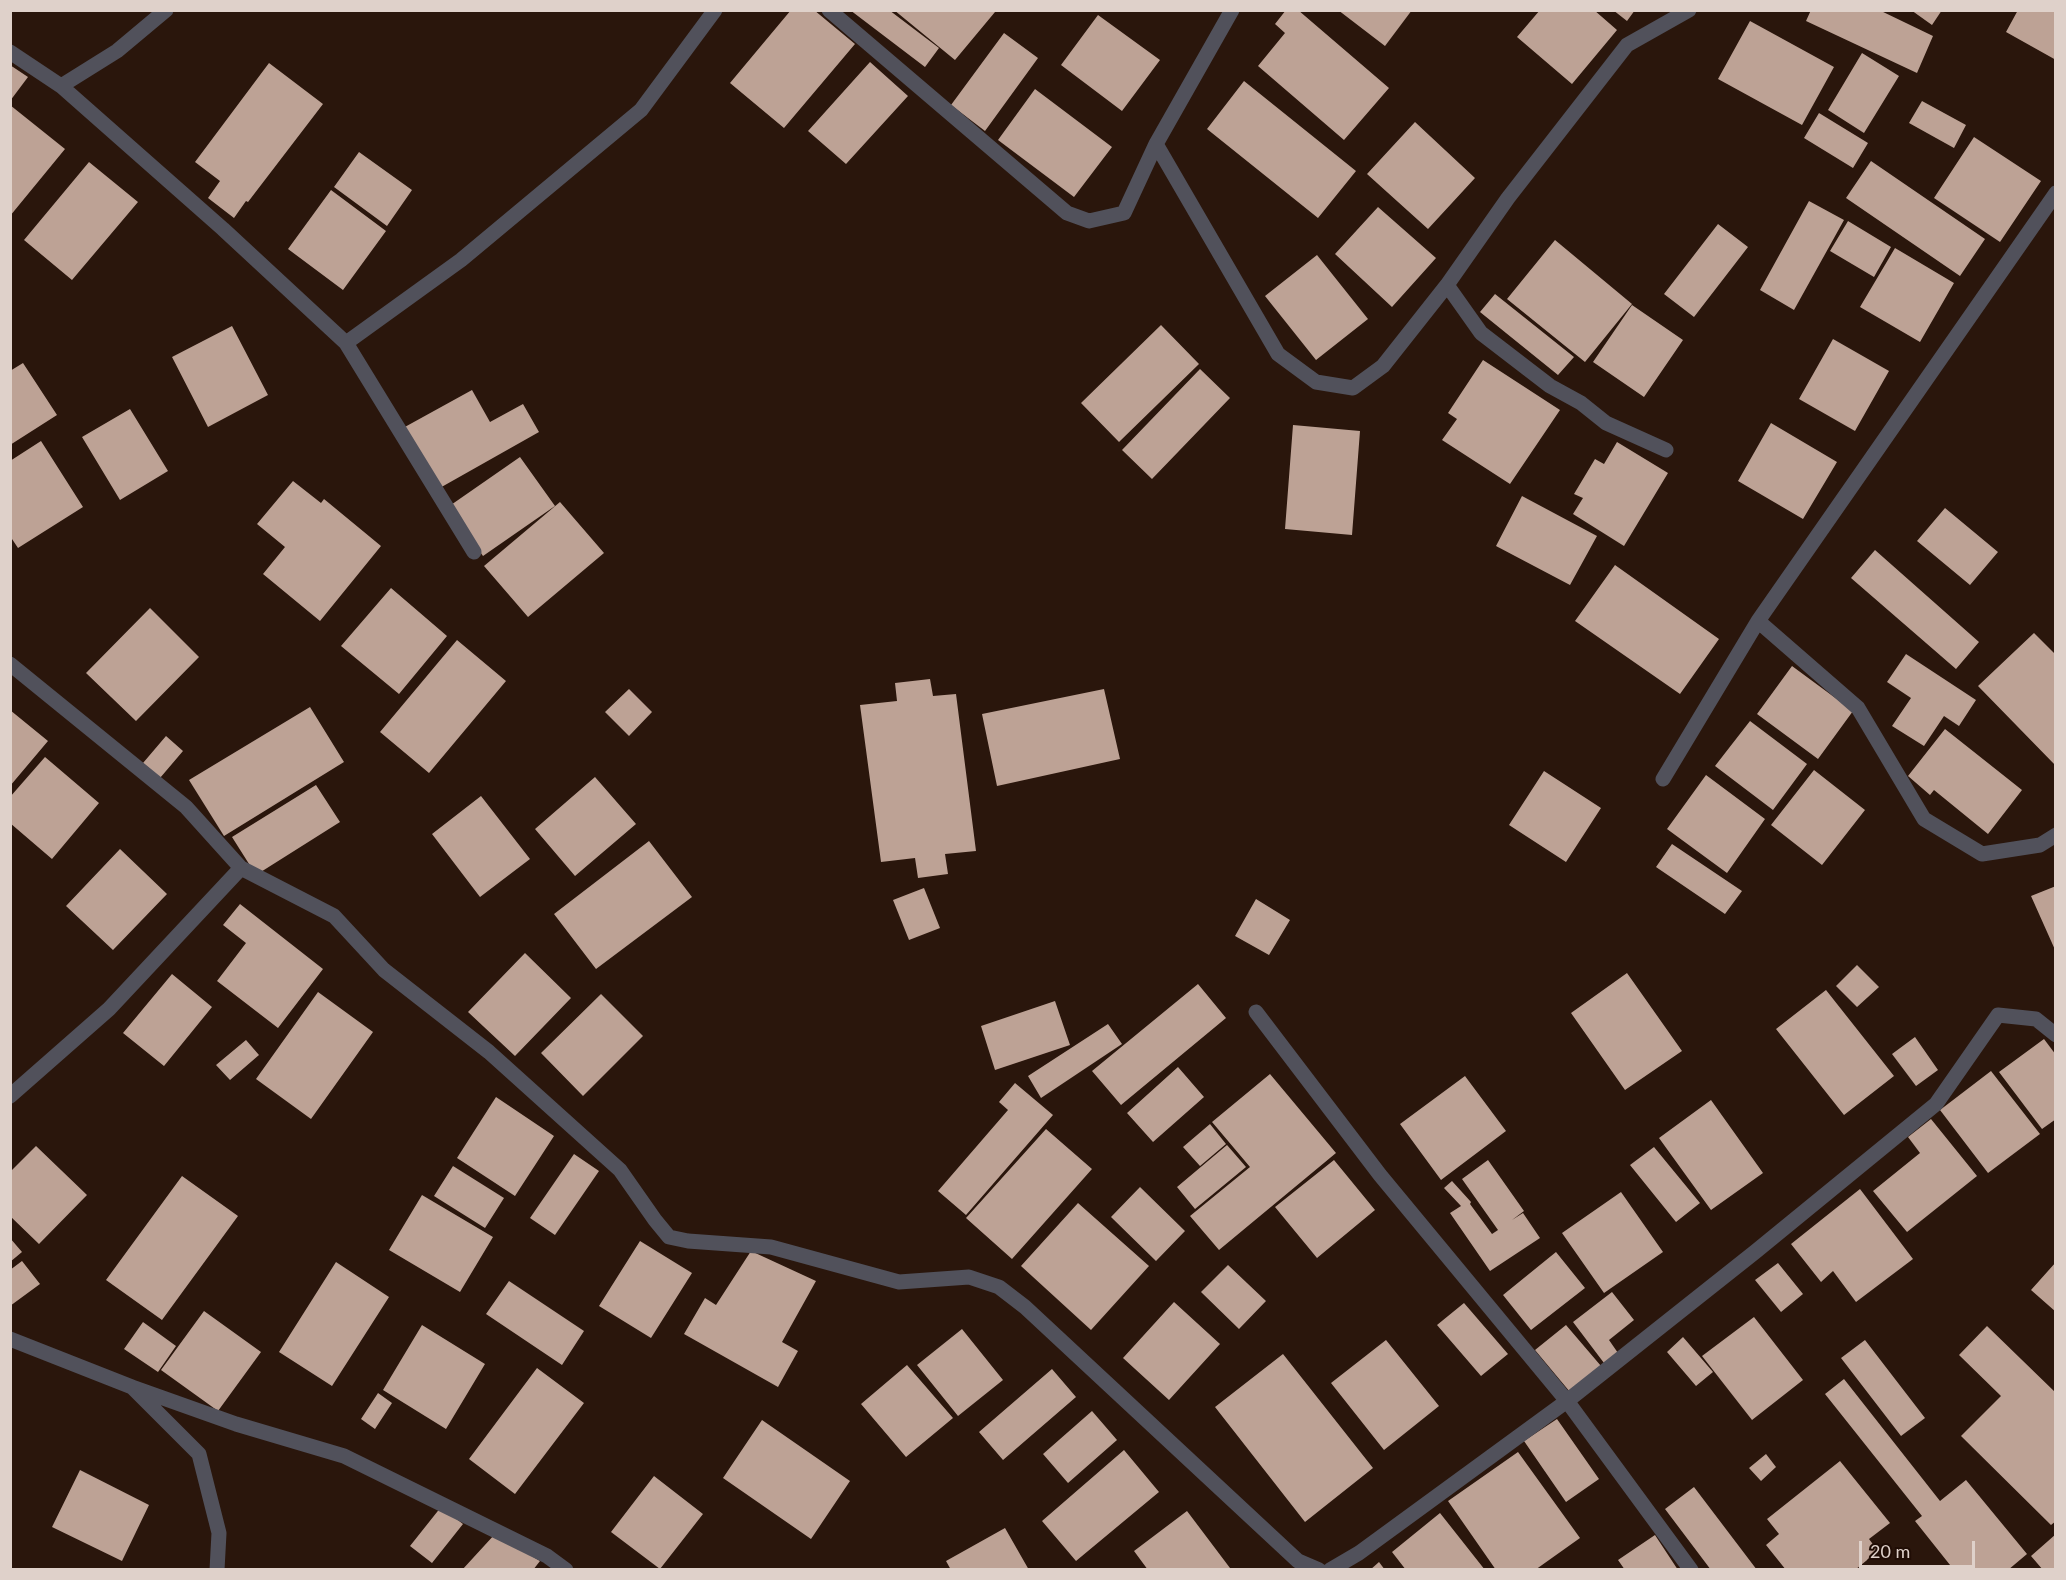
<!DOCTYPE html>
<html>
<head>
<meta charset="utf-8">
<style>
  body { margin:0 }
  #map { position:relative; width:2066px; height:1580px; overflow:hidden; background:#2a160c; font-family:Lato,sans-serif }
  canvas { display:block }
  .frame { position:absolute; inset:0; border:12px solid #dfd1ca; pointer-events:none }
  .scale { position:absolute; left:1859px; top:1541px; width:116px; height:27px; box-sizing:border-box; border:3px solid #dfd1ca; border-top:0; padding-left:8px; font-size:18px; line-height:21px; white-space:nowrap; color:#dfd1ca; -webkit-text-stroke:4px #200d05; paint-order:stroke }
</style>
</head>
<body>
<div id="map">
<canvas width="2066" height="1580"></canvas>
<div class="frame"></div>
<div class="scale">20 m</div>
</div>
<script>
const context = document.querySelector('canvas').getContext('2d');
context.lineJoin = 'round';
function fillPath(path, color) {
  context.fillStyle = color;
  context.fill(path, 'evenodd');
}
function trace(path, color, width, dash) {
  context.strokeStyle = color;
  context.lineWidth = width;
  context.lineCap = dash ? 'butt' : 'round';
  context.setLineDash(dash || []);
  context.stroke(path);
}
const building = new Path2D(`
  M791,10H814L855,44L784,128L730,83Z
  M850,10H889L939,48L925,67Z
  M894,10H992L995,12L955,60Z
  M1286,10H1298L1389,88L1344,140L1258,66L1285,33L1275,24Z
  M1338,10H1412L1385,46Z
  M1540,10H1594L1617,30L1572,84L1517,37Z
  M1613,10H1635L1627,21Z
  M1811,10H1879L1933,36L1917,73L1806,21Z
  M1911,10H1942L1932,25Z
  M2018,10H2056V60L2006,32Z
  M1098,15L1160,60L1122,111L1061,65Z
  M1750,21L1834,67L1802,125L1718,79Z
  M1004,33L1038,58L985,131L951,105Z
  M1862,53L1899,76L1864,133L1828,110Z
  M870,62L908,96L846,164L808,131Z
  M269,63L323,104L248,202L246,201L234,218L208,198L220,181L195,162Z
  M10,65L28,77L10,101Z
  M1244,81L1356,171L1318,218L1207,129Z
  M1035,89L1112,147L1074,197L998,140Z
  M1922,101L1966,125L1954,148L1909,123Z
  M10,105L65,149L10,216Z
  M1819,113L1868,143L1853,168L1804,138Z
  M1415,122L1475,178L1428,229L1367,174Z
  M1974,137L2041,181L2000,242L1934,198Z
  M359,152L412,190L387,226L334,187Z
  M1871,161L1985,239L1960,276L1846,198Z
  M89,162L138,202L72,280L24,240Z
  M331,190L386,231L343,290L288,249Z
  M1809,201L1844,220L1794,310L1760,290Z
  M1378,207L1436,258L1392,307L1335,254Z
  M1848,221L1891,247L1874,277L1830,251Z
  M1718,224L1748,247L1694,317L1664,294Z
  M1555,240L1632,304L1585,362L1507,299Z
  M1895,248L1954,283L1920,342L1860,307Z
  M1317,255L1368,319L1316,360L1265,296Z
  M1495,294L1574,357L1558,375L1480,312Z
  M1632,305L1683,340L1644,397L1593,362Z
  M1161,325L1199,364L1119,442L1081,403Z
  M232,326L268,395L208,427L172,357Z
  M1833,339L1889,371L1855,431L1799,399Z
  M1483,360L1560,410L1510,484L1442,440L1457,419L1448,413Z
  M23,363L57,415L10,445V371Z
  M1200,369L1230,398L1152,479L1122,450Z
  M472,390L490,422L523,404L539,432L438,489L403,428Z
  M130,409L168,471L120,500L82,437Z
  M1771,423L1837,462L1803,519L1738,481Z
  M1293,425L1360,431L1352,535L1285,529Z
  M41,441L83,507L18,548L10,536V461Z
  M1617,442L1668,473L1624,546L1573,514L1583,498L1574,494L1595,459L1604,464Z
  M520,457L555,506L483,556L448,507Z
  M293,481L321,503L324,499L381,546L320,621L263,574L285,547L257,524Z
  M1522,496L1597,536L1570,585L1496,546Z
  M560,502L604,553L528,617L484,566Z
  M1945,508L1998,552L1970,585L1917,541Z
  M1875,550L1979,642L1956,669L1851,578Z
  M1615,565L1719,639L1680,694L1575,621Z
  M391,588L447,636L399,694L341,646Z
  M150,608L199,657L136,721L86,673Z
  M2034,633L2056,655V766L1978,686Z
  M457,640L506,681L429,773L380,732Z
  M1906,654L1976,700L1959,726L1944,716L1924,746L1892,726L1911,698L1887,682Z
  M1792,666L1853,711L1818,759L1757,714Z
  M930,679L933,696L956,694L976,851L945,854L948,874L918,878L915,858L881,862L860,705L897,701L895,683Z
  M629,689L652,712L629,736L605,712Z
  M1104,689L1120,759L997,786L982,714Z
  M310,707L344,762L224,836L189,780Z
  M10,710L48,741L10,786Z
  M1750,721L1807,764L1773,810L1715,766Z
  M1945,729L2022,790L1988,834L1934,790L1930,795L1908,776Z
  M166,736L183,751L160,778L143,763Z
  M45,757L99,803L52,859L10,823V797Z
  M1814,770L1865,810L1822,865L1771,825Z
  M1544,771L1601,808L1566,862L1509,825Z
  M1706,775L1765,819L1727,873L1667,829Z
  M595,777L636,824L575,876L535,829Z
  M316,785L340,822L256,875L232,837Z
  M481,796L530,859L480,897L432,834Z
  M649,841L692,897L596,969L554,914Z
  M1672,844L1742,891L1725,914L1656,867Z
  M120,849L167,894L113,950L66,906Z
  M2056,886V952L2031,896Z
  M924,888L940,928L909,940L893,900Z
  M1256,899L1290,920L1269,955L1235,936Z
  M240,904L323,969L278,1028L217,981L246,943L223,925Z
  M525,953L571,998L515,1056L468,1012Z
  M1857,965L1879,987L1857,1007L1836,986Z
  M1627,973L1682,1051L1625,1090L1571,1013Z
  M172,974L212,1007L164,1066L123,1033Z
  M1198,984L1226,1018L1121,1105L1092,1071Z
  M1826,990L1894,1076L1844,1115L1776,1029Z
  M318,992L373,1032L311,1119L256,1079Z
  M601,994L643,1036L583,1096L541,1053Z
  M1055,1001L1070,1045L995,1070L981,1026Z
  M1108,1024L1122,1044L1041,1098L1028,1076Z
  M1915,1037L1938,1070L1916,1086L1892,1054Z
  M2044,1039L2056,1055V1119L2042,1129L1999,1072Z
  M246,1040L259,1055L230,1080L216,1065Z
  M1178,1067L1204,1097L1153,1142L1127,1113Z
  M1991,1071L2040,1134L1988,1173L1940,1110Z
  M1270,1074L1336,1153L1219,1250L1190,1216L1250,1167L1212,1122Z
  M1465,1076L1506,1131L1441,1180L1400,1124Z
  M1015,1083L1053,1115L966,1215L938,1191L1008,1110L999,1102Z
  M496,1097L554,1136L515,1196L457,1158Z
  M1711,1100L1763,1173L1711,1210L1659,1138Z
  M1931,1119L1977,1176L1907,1232L1873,1191L1920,1153L1908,1137Z
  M1210,1124L1226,1144L1200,1166L1183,1147Z
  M1046,1129L1092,1169L1012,1259L966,1218Z
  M1227,1145L1246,1167L1195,1209L1177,1187Z
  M36,1146L87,1195L39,1244L10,1216V1172Z
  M1654,1147L1700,1203L1676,1222L1630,1165Z
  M574,1154L599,1171L555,1235L530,1218Z
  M1334,1160L1375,1210L1317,1258L1275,1207Z
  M1488,1160L1524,1211L1512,1220L1523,1213L1540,1238L1490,1271L1450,1213L1461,1206L1444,1188L1452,1181L1471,1202L1470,1204L1492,1234L1498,1230L1462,1179Z
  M453,1166L504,1198L485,1228L434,1196Z
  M182,1176L238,1216L162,1320L106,1280Z
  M1140,1187L1185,1231L1156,1261L1111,1217Z
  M1860,1189L1913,1259L1856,1302L1833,1271L1821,1282L1791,1244Z
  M1621,1192L1663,1252L1604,1293L1562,1233Z
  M422,1195L493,1237L460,1292L389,1250Z
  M1078,1203L1149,1266L1091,1330L1021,1266Z
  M10,1238L22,1252L10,1262Z
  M640,1241L692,1273L651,1338L599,1306Z
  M751,1251L816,1281L782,1342L798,1351L778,1387L684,1334L705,1298L716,1305Z
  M1556,1252L1585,1288L1531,1330L1503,1295Z
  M22,1261L40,1284L10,1306V1270Z
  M336,1262L389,1297L332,1386L279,1352Z
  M2056,1262V1312L2031,1290Z
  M1778,1263L1803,1294L1781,1312L1755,1280Z
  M1228,1265L1266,1301L1239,1329L1201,1292Z
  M509,1281L584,1331L562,1365L486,1314Z
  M1612,1292L1634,1320L1609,1340L1618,1353L1604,1363L1573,1322Z
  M1174,1302L1220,1344L1169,1400L1123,1358Z
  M1464,1303L1508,1354L1481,1376L1437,1325Z
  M204,1311L261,1352L218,1411L161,1370Z
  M1754,1317L1803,1380L1752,1420L1702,1356Z
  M143,1322L176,1346L158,1372L124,1349Z
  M422,1325L485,1364L446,1429L383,1390Z
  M1566,1325L1601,1366L1570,1392L1535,1350Z
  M1987,1326L2056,1393V1521L2051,1525L1961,1436L2001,1396L1959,1355Z
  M962,1329L1003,1380L958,1416L917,1365Z
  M1683,1337L1713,1372L1696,1386L1667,1352Z
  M1386,1340L1439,1406L1384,1450L1331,1383Z
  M1865,1340L1925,1418L1901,1436L1841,1358Z
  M1283,1354L1373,1468L1305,1522L1215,1407Z
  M907,1365L953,1418L906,1457L861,1404Z
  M537,1368L584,1403L515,1494L469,1459Z
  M1052,1369L1076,1397L1003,1460L979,1432Z
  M1844,1379L1940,1501L1966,1480L2027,1554L2008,1570H1954L1915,1521L1922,1516L1825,1394Z
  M378,1393L392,1403L375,1429L361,1419Z
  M1092,1411L1117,1440L1068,1483L1043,1454Z
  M1557,1419L1599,1479L1566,1502L1524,1441Z
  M762,1420L850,1481L811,1539L723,1478Z
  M1124,1450L1159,1492L1076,1561L1042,1521Z
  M1518,1452L1580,1538L1535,1570H1496L1448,1501Z
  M1766,1454L1776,1467L1761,1481L1749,1468Z
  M1840,1461L1890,1523L1869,1539L1878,1551L1855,1570H1786L1766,1545L1779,1534L1767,1519Z
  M80,1470L149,1505L122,1561L52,1527Z
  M654,1476L703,1514L660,1569L611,1532Z
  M1694,1487L1757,1570H1711L1665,1509Z
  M441,1507L463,1524L432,1563L410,1546Z
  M1187,1511L1230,1568L1228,1570H1148L1134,1551Z
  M1440,1513L1485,1570H1406L1392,1552Z
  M1005,1528L1029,1570H951L946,1561Z
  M495,1534L540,1561L533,1570H462Z
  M2056,1534V1570H2043L2031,1556Z
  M1655,1535L1678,1570H1625L1618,1560Z
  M1379,1562L1385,1570H1370Z`);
const street = new Path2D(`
  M829,10L1067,213L1089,221L1124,213L1156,144L1232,10
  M10,52L61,86L223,229L346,343L474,552
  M61,86L117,51L166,10
  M1156,144L1278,354L1316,382L1353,388L1383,366L1447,285L1508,198L1627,45L1689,10
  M1447,285L1481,333L1550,386L1581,403L1606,423L1666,450
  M346,343L461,260L641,110L715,10
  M1758,621L1858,708L1924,819L1982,854L2040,845L2056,835
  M10,664L186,807L241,868L334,916L384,970L489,1052L620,1170L655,1220L669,1237L688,1241L771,1247L899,1282L969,1277L999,1287L1025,1307L1298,1561L1319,1570
  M1663,779L1758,621L2056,193
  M1256,1012L1380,1175L1567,1401L1691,1570
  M10,1096L109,1009L241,868
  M10,1339L132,1387L199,1454L219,1533L217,1570
  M132,1387L236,1424L344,1456L547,1556L566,1570
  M1330,1570L1359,1553L1567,1401L1755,1252L1936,1104L1998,1015L2036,1019L2056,1035`);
fillPath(building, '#bda295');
trace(street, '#51515b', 15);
</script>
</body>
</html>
